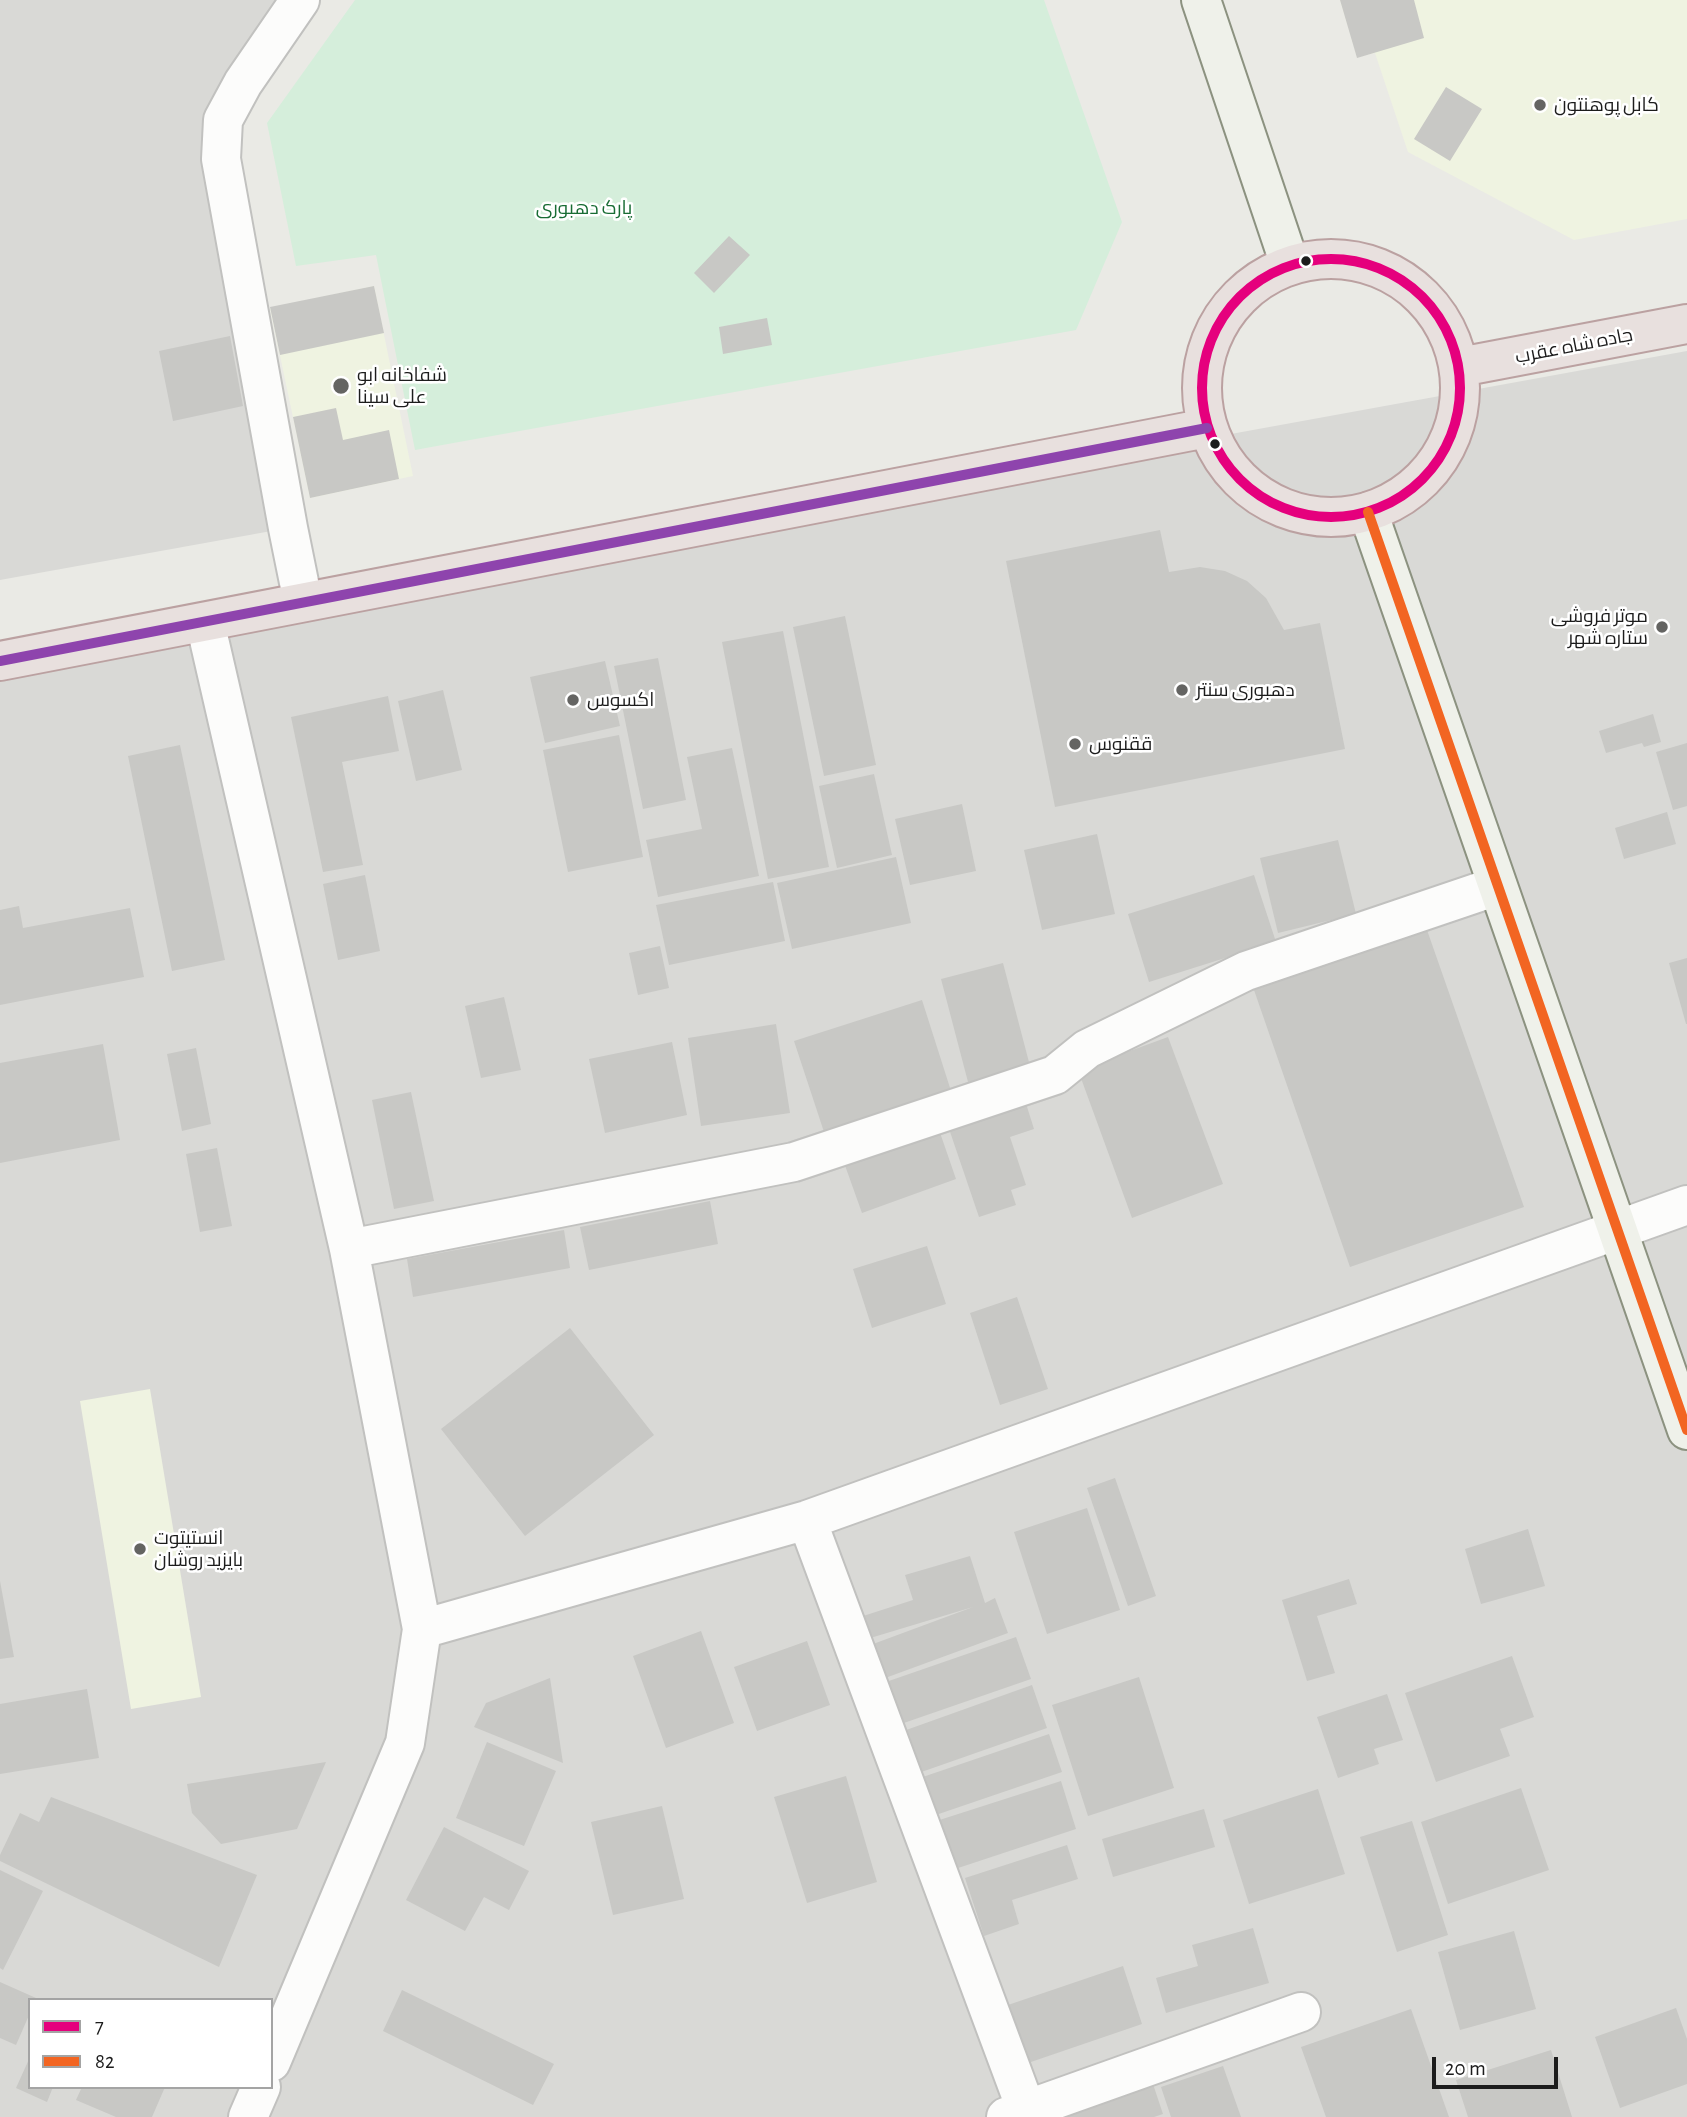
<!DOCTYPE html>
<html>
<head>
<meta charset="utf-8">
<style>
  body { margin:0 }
  #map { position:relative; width:1687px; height:2117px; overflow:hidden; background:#eaeae5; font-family:"Alegreya Sans",sans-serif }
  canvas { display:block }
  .legend { position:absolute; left:28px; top:1998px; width:245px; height:91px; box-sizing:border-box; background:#fff; border:2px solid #a4a4a4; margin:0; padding:9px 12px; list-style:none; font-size:21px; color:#1c1c1c }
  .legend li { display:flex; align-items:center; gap:14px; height:35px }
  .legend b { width:35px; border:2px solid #a4a4a4 }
  .scale { position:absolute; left:1432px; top:2057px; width:126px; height:32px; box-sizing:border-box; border:4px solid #1c1c1c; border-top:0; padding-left:9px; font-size:21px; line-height:24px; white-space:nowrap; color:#1c1c1c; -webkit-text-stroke:5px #fff; paint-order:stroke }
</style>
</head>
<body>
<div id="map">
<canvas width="1687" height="2117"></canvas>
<ul class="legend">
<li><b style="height:9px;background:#e5007d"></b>7</li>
<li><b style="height:9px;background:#f26522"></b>82</li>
</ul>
<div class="scale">20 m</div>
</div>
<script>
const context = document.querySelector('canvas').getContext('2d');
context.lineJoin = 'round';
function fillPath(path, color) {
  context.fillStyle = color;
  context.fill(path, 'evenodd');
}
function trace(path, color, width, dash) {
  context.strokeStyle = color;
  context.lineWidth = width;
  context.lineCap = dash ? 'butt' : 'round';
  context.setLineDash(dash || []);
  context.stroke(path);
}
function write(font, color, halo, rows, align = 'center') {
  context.font = font + ' "Alegreya Sans",Cairo,sans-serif';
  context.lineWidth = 5;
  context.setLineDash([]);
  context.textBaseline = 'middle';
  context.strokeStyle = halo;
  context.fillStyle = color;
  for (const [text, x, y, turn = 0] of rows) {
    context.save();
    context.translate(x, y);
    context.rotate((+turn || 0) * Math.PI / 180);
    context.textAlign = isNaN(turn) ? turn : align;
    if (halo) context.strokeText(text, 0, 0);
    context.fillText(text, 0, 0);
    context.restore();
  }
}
const residential = new Path2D(`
  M0,0H312L223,120L288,528L0,580Z
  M1687,351V2117H0V658ZM30,2000H271V2087H30Z`);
const education = new Path2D(`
  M1340,0H1687V219L1574,240L1408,152L1375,53L1357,57Z
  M374,286L413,476L310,498L270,308Z
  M150,1389L201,1697L131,1709L80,1401Z`);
const park = new Path2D(`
  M355,0H1044L1122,222L1076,330L415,450L376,255L296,266L267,123Z`);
const building = new Path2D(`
  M1340,0H1414L1424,38L1357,58Z
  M1446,87L1482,109L1450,161L1414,139Z
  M729,236L750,255L714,293L694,273Z
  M374,286L384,333L280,355L270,307Z
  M767,318L772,345L723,354L719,327Z
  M230,336L243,406L173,421L159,351Z
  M336,408L343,440L389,430L399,479L310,498L293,417Z
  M1160,530L1169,572L1200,567L1225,571L1247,581L1266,598L1284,630L1320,623L1345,749L1055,807L1006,561Z
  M845,616L876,765L824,776L793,627Z
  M783,631L829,867L768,879L722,642Z
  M658,658L686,800L643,809L614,666Z
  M605,661L620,726L545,743L530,677Z
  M443,690L462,770L416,781L398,701Z
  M388,696L399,751L342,762L363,865L323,872L291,717Z
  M1653,714L1661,742L1644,747L1642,743L1606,753L1599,731Z
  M619,735L643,857L568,872L543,750Z
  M1687,743V806L1673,810L1656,752Z
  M180,745L225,960L172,971L128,756Z
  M732,748L759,876L658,897L646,840L702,829L687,757Z
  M874,774L892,855L837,868L819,786Z
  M962,804L976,871L910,885L895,819Z
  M1667,812L1676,844L1624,859L1615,828Z
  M1097,834L1115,914L1042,930L1024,850Z
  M1338,840L1356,914L1278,933L1260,858Z
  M896,857L911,923L792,949L777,883Z
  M365,875L380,951L338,960L323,884Z
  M1254,875L1276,942L1149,982L1128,914Z
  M773,882L785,941L669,965L656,905Z
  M19,906L23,928L130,908L144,977L0,1005V910Z
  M1427,930L1524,1207L1350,1267L1254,990Z
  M660,946L669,988L638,995L629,953Z
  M1687,958V1024H1686L1669,963Z
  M1003,963L1030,1066L968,1082L941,979Z
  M504,997L521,1070L481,1078L465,1006Z
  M922,1000L951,1091L824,1132L794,1041Z
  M776,1024L790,1113L701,1126L688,1038Z
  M1168,1037L1223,1184L1132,1218L1078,1070Z
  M672,1042L687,1115L605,1133L589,1059Z
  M103,1044L120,1140L0,1163V1063Z
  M196,1048L211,1124L182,1131L167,1054Z
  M411,1092L434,1201L394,1209L372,1100Z
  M1023,1094L1034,1129L1010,1137L1026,1185L1011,1190L1016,1205L979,1217L946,1120Z
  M937,1124L956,1179L862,1213L842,1157Z
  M217,1148L232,1226L200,1232L186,1154Z
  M710,1201L718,1244L589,1270L580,1227Z
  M564,1230L570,1268L413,1297L407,1259Z
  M927,1246L946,1304L872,1328L853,1269Z
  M1017,1297L1048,1389L1000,1405L970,1313Z
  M570,1328L654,1435L525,1536L441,1429Z
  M1115,1478L1156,1596L1128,1606L1087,1488Z
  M1087,1508L1120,1610L1047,1634L1014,1532Z
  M1528,1529L1545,1586L1481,1604L1465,1549Z
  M970,1556L985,1603L995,1598L1008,1633L877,1681L865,1647L973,1607L867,1639L860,1617L913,1600L905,1575Z
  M1349,1579L1357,1604L1317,1616L1335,1673L1307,1681L1282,1600Z
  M0,1581L14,1657L0,1659Z
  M701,1631L734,1723L666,1748L633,1656Z
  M1016,1637L1031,1679L898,1725L883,1683Z
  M807,1641L830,1705L757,1731L734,1667Z
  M1512,1656L1534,1717L1500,1729L1510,1756L1436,1782L1405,1693Z
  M1139,1677L1174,1788L1088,1816L1052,1705Z
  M550,1678L563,1763L474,1727L486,1703Z
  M1032,1685L1047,1728L910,1776L895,1734Z
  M87,1689L99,1758L0,1774V1704Z
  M1387,1694L1403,1740L1374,1749L1379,1764L1338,1778L1317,1717Z
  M1049,1734L1062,1772L924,1819L911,1781Z
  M487,1742L556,1771L524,1846L456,1818Z
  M326,1762L297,1829L221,1844L192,1813L187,1784Z
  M846,1776L877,1882L807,1903L774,1797Z
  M1061,1781L1076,1829L943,1873L927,1824Z
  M1521,1788L1549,1870L1448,1904L1421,1822Z
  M1318,1789L1345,1874L1249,1904L1223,1820Z
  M51,1797L257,1875L219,1967L0,1861V1855L20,1813L39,1822Z
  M662,1806L684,1899L613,1915L591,1822Z
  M1204,1809L1215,1847L1113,1877L1102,1839Z
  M1412,1821L1448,1935L1397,1952L1360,1837Z
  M444,1827L529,1871L509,1910L484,1897L465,1931L406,1900Z
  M1067,1845L1078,1879L1012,1900L1019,1924L984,1936L965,1878Z
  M0,1870L43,1891L3,1970L0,1968Z
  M1253,1928L1269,1983L1166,2013L1156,1978L1198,1966L1192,1945Z
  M1514,1931L1536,2009L1460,2030L1438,1952Z
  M1123,1966L1142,2024L1025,2064L1005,2006Z
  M0,1982L36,1998L30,2000V2013L16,2045L0,2038Z
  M402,1990L554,2064L533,2105L383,2031Z
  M1676,2008L1687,2039V2084L1620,2108L1595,2037Z
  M1411,2009L1449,2117H1326L1301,2047Z
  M1551,2050L1572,2117H1468L1456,2080Z
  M30,2057V2087H53L47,2102L16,2088Z
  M1223,2066L1241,2117H1171L1161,2087Z
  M1153,2084L1163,2114L1154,2117H1062Z
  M82,2087H165L152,2117H116L76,2100Z`);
const street = new Path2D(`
  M300,0L243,83L223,120L221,159L288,528L303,602
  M205,622L349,1249L422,1629L405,1743L271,2062
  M349,1249L794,1162L1055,1075L1087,1049L1246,971L1497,886
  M807,1520L1029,2117
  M422,1629L807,1520L1687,1205
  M248,2117L261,2087
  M1006,2117L1301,2012`);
const secondary = new Path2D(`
  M1201,0L1290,265
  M1368,512L1687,1430`);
const highway = new Path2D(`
  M1202 388a129 129 0 1 1 258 0a129 129 0 1 1-258 0Z
  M1460,367L1687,324
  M0,661L1207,428`);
const bus1 = new Path2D(`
  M1202 388a129 129 0 1 1 258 0a129 129 0 1 1-258 0Z`);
const bus2 = new Path2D(`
  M1368,512L1687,1430`);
const bus3 = new Path2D(`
  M0,661L1207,428`);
const markers = [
  [1540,105,7,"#646462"],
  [1306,261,6,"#1c1c1c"],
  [341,386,9,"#646462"],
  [1215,444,6,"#1c1c1c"],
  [1662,627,7,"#646462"],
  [1182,690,7,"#646462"],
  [573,700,7,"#646462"],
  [1075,744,7,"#646462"],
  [140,1549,7,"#646462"]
];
const poiNames = [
  ["کابل پوهنتون",1554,105],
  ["شفاخانه ابو",357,375],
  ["علی سینا",357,397],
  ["موتر فروشی",1648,616,"right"],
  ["ستاره شهر",1648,638,"right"],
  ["دهبوری سنتر",1196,690],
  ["اکسوس",587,700],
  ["ققنوس",1089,744],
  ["انستیتوت",154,1538],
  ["بایزید روشان",154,1560]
];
const parkNames = [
  ["پارک دهبوری",584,208]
];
const streetNames = [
  ["جاده شاه عقرب",1574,346,-11]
];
fillPath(residential, '#d9d9d6');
fillPath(education, '#eff3e1');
fillPath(park, '#d5eedb');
fillPath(building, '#c8c8c5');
trace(street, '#c1c1bf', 42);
trace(secondary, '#8c9280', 42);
trace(highway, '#bba1a1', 42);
trace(street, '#fcfcfb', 38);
trace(secondary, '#eff1ea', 38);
trace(highway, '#e8e0de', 38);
trace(bus1, '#e5007d', 10);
trace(bus2, '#f26522', 10);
trace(bus3, '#8e44ad', 10);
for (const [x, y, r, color] of markers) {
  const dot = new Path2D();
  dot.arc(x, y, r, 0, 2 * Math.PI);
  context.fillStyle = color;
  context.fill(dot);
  trace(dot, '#fff', 2.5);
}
write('19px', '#1c1c1c', '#fff', poiNames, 'left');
write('19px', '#186c34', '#fff', parkNames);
write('19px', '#1c1c1c', '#fff', streetNames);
</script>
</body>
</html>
